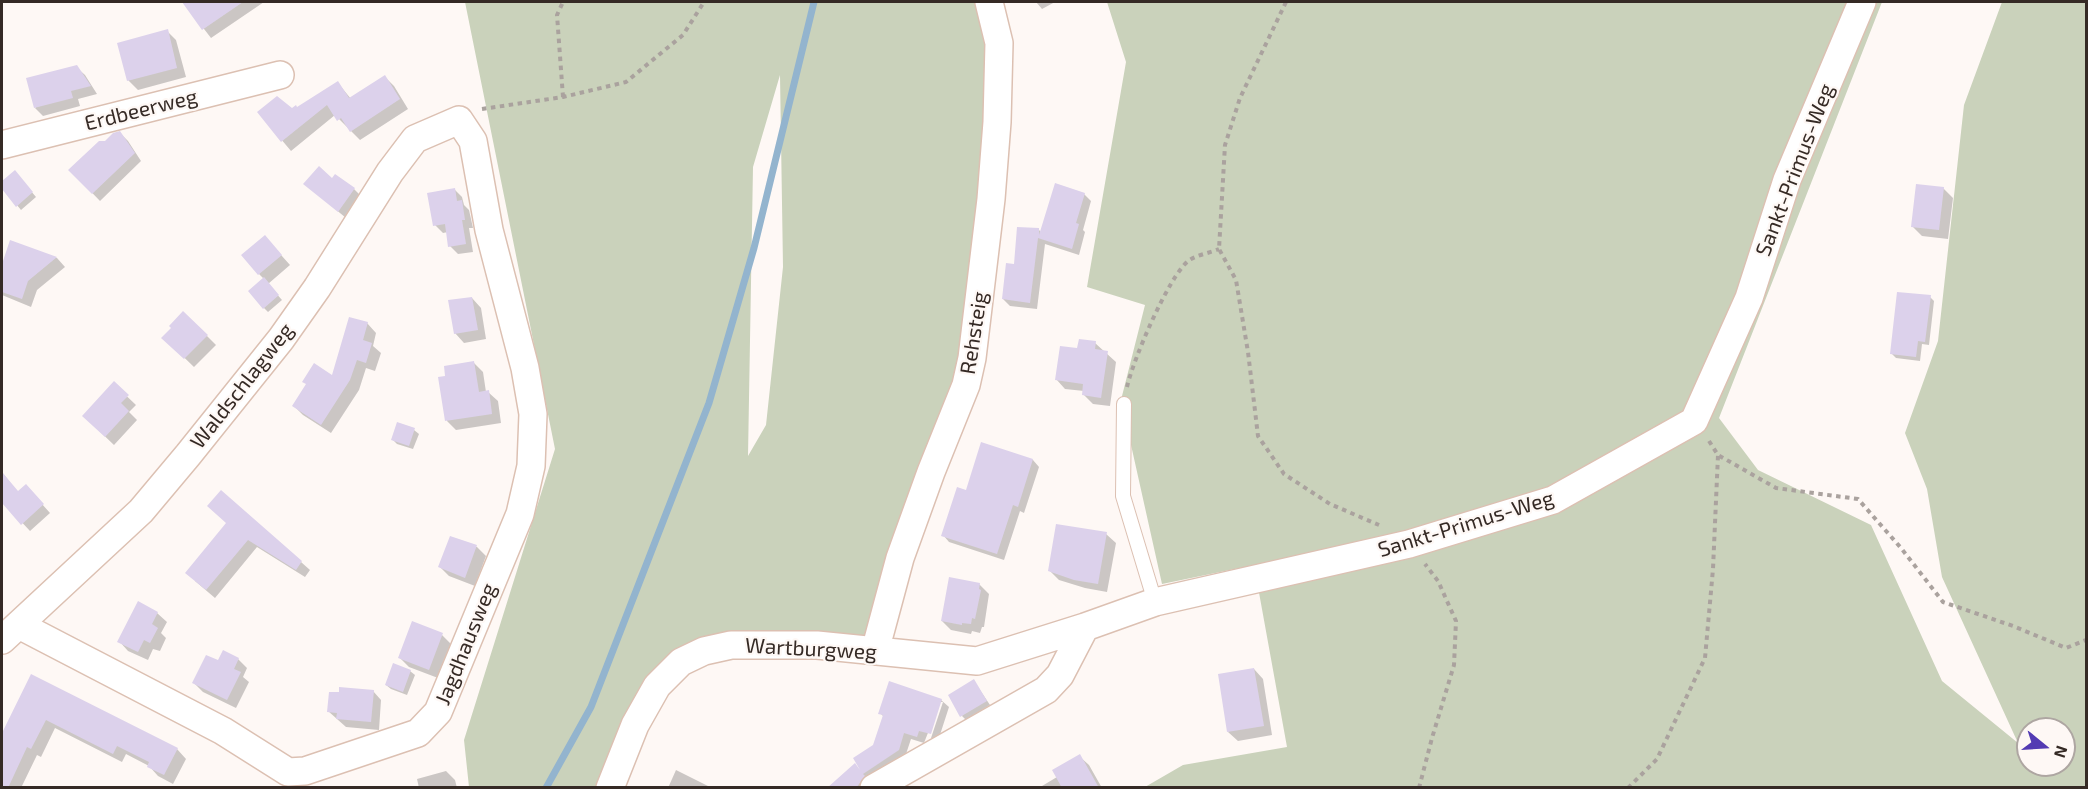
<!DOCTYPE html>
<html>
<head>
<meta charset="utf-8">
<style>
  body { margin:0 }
  #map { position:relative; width:2088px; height:789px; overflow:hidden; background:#fef8f5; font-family:"Exo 2",sans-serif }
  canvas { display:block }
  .frame { position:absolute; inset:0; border:3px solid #352a25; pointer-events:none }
  .north { position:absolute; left:2016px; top:717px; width:60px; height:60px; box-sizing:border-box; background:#fef8f5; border:2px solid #aea6a2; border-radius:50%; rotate:108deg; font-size:16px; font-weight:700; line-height:24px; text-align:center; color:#352a25 }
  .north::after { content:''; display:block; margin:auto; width:21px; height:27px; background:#533bb3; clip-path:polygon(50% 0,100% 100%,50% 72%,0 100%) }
</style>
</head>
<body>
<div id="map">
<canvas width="2088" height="789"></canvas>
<div class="frame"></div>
<div class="north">N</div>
</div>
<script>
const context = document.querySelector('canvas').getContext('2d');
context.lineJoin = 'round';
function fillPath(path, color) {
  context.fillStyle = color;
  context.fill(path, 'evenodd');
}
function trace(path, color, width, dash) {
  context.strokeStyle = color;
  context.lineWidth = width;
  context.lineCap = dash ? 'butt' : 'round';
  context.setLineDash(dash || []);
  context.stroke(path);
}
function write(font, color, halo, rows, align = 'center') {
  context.font = font + ' "Exo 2",sans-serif';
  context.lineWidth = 4.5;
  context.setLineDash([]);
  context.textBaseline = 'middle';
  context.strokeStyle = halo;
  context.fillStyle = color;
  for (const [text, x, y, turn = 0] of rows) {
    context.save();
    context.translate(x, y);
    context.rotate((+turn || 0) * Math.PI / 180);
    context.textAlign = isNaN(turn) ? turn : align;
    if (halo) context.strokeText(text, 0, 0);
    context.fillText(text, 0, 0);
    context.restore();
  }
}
const green = new Path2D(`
  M465,2H981L992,53L973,313L957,381L867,635L707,637L602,787H469L464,740L555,449ZM780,75L783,267L766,425L748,456L753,167Z
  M1107,2H1882L1719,418L1758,470L1871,525L1942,681L2018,743L1942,577L1927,489L1905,433L1938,341L1964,105L2002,2H2086V787H1145L1183,765L1287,747L1254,565L1162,584L1121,400L1145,305L1087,287L1126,62ZM2028,729H2064V765H2028Z`);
const shadow = new Path2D(`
  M195,2H264L211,38L187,7Z
  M1036,2H1055L1042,9Z
  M167,31L176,40L186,77L138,90L128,80Z
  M76,67L85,75L97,94L78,99L80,106L43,116L35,108Z
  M385,77L394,86L408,109L360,140L335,115L291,151L259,113L297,109L338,83L351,99Z
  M120,133L128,141L141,161L100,201L70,170Z
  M15,172L36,197L21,210L2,187V183Z
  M332,180L354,189L361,196L346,218L305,184Z
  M1943,188L1953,198L1948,239L1922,236L1913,227Z
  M454,189L462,197L464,205L469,210L473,228H469L473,252L458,254L450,246L448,232L443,233L435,225Z
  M1084,194L1091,201L1083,230L1085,232L1079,255L1045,244L1037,309L1010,306L1003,299L1039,230L1041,232Z
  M265,237L290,265L268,284L282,300L268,312L264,308V279L259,274Z
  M11,241L57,258L65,267L37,290L31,307L2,295V269Z
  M1930,297L1934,301L1929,345L1922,344L1920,361L1896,358L1892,354Z
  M472,298L481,308L486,339L464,343L455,333Z
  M184,313L216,345L194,367L164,338Z
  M367,323L376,333L373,346L381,353L375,371L366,368L359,390L331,433L303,415L294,406L333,377Z
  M1095,343L1116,362L1110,406L1093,404L1084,395V391L1065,389L1056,379Z
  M474,363L483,372L486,392H488L498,401L501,423L456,430L447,421V377Z
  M114,384L136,405L129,412L137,420L114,445L92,424Z
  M414,430L419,434L413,449L397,444L393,440Z
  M982,444L1033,460L1039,467L1024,513L1020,511L1004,560L949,542L943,535L967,492Z
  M2,472L18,493L33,494L50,513L30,531L2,501Z
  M228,523L301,562L310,570L305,577L257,547L215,598L195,581Z
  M1106,534L1116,543L1107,592L1085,588L1059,580L1050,571Z
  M451,537L477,547L486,556L475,586L449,576L440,567Z
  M979,584L989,594L984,627H982L980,633L972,631L971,634L951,630L942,621Z
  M157,613L167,622L161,633L166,638L160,651L153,649L148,660L128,651L119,641Z
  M442,635L451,644L438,678L409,667L400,658Z
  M238,659L247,668L243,677L249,682L236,708L203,692L194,683L218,662Z
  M1254,669L1263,679L1272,735L1238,741L1228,732Z
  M410,671L415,675L407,695L391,689L386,685Z
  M32,676L177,749L186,759L173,784L158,776L149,766L126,754L122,762L55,728L41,757L37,755L21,788H2V735Z
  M974,681L990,705L966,720L962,716Z
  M373,691L381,700L379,730L346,727L328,711Z
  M941,700L949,707L938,741L931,738L943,702H940L924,743L911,739L905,757L869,788H845L862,772L874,746L884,717L880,713Z
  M1079,756L1089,765L1102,788H1043L1042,786L1057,777Z
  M676,770L712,788H668Z
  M446,771L455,780L457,788H419L417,779Z`);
const stream = new Path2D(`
  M546,788L591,707L709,403L754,248L814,2`);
const building = new Path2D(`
  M182,2H243L202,30Z
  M168,29L177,68L127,81L117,43Z
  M77,65L91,86L71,91L73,98L34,108L26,78Z
  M385,75L400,99L350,132L341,118L337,121L327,105L281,142L257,112L277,96L292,108L296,105L297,107L338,81L349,98Z
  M120,131L135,153L92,194L68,170L99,141H105L113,133Z
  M319,166L332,178L335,174L355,188L338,212L303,184Z
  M15,170L33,192L16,207L2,189V181Z
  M1055,183L1085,193L1076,223L1079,224L1072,249L1038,238L1030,303L1002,299L1006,263L1014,264L1017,227L1039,228V235Z
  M1916,184L1944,187L1939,230L1911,227Z
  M455,188L457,201L462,200L465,220H462L466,244L448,247L445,224L433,226L427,193Z
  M265,235L282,255L258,275L241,255Z
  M10,240L57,257L28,281L22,299L2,292V264Z
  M264,277L279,295L263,309L248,291Z
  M1897,292L1931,295L1925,342L1918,341L1916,357L1890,354Z
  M472,297L478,330L454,334L448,300Z
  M183,311L208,335L184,359L161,338L171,328L169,326Z
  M349,317L368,322L363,340L372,343L366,363L357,360L350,380L321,425L292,406L306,384L302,382L314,363L332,375Z
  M1079,339L1096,341L1095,349L1108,351L1101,398L1082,395L1083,384L1055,380L1060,346L1077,348Z
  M474,361L479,392L489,390L492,414L445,421L438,377L445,376L444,366Z
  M114,381L129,395L121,403L129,411L105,437L82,416Z
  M397,422L415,428L409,446L391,440Z
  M981,442L1033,459L1018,507L1013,505L997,554L941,536L957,487L966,490Z
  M2,472L18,491L26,484L44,504L21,525L2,503Z
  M221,490L302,561L296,570L248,540L206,590L185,573L226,523L207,506Z
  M1056,524L1107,532L1098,584L1074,580L1048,571Z
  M450,536L477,545L465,578L438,567Z
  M949,577L980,583L979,589L981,590L975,619L972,618L971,624L962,623V625L941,621Z
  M138,601L158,612L152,624L158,628L150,643L144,640L138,652L117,642Z
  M412,621L443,633L429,670L398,658Z
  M223,650L239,658L234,669L241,672L227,700L192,683L206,655L218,660Z
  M393,663L411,670L403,692L385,685Z
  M1254,668L1264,726L1227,732L1218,674Z
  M31,674L178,748L164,775L147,767L149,762L117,746L113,754L46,720L31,749L27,747L8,788H2V733Z
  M974,679L987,701L960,717L948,695Z
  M889,681L942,699L931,734L919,731L917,737L904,733L899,750L863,774L865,776L856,788H827L855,763L860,770L853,758L873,745L883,715L878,714Z
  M339,687L374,690L371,722L336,719L337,713L327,712L329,692H339Z
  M1080,754L1099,788H1062L1052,770Z`);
const path = new Path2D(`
  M1286,2L1240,98L1225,145L1219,249L1236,280L1248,352L1258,436L1284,474L1330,504L1379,525
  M563,97L557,15L563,2
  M482,109L563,97L626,82L683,35L704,2
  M1127,387C1133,360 1168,278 1188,261C1196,255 1210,253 1219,249
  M1709,441L1718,455L1776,488L1858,499L1901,548L1943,602L2013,626L2066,648L2086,640
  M1419,788L1432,738L1454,665L1456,621L1438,581L1425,564
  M1628,788L1657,759L1705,658L1713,569L1718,455`);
const lane = new Path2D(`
  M1124,404L1123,496L1155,602`);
const street = new Path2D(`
  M2,145L280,75
  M2,640L141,511L188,455L281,339L317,288L390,172L415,139L459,120L473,141L489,230L525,368L533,414L531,466L520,514L438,712L418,733L305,771L288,772L223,731L19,625
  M875,651L900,558L931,472L966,385L972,358L991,199L997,122L999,43L989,2
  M610,788L635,725L657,686L681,662L704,651L731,645H817L977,661L1085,627L1155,602L1409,544L1553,500L1694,421L1749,298L1787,180L1862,2
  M874,788L1046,690L1060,675L1085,627`);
const streetNames = [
  ["Erdbeerweg",141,110,-14],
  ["Sankt-Primus-Weg",1795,170,-69],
  ["Rehsteig",974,333,-81],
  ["Waldschlagweg",242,386,-52],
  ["Sankt-Primus-Weg",1466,524,-17],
  ["Jagdhausweg",466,644,-68],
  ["Wartburgweg",811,649,3]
];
fillPath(green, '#cad2bb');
fillPath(shadow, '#0003');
trace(stream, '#93b4ce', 7);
fillPath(building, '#dcd1eb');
trace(lane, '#dcc0b2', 16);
trace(street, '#dcc0b2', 30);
trace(path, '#aaa29e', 4, [4.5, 4.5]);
trace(lane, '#fff', 14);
trace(street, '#fff', 27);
write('21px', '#352a25', '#fef8f5', streetNames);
</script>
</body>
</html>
